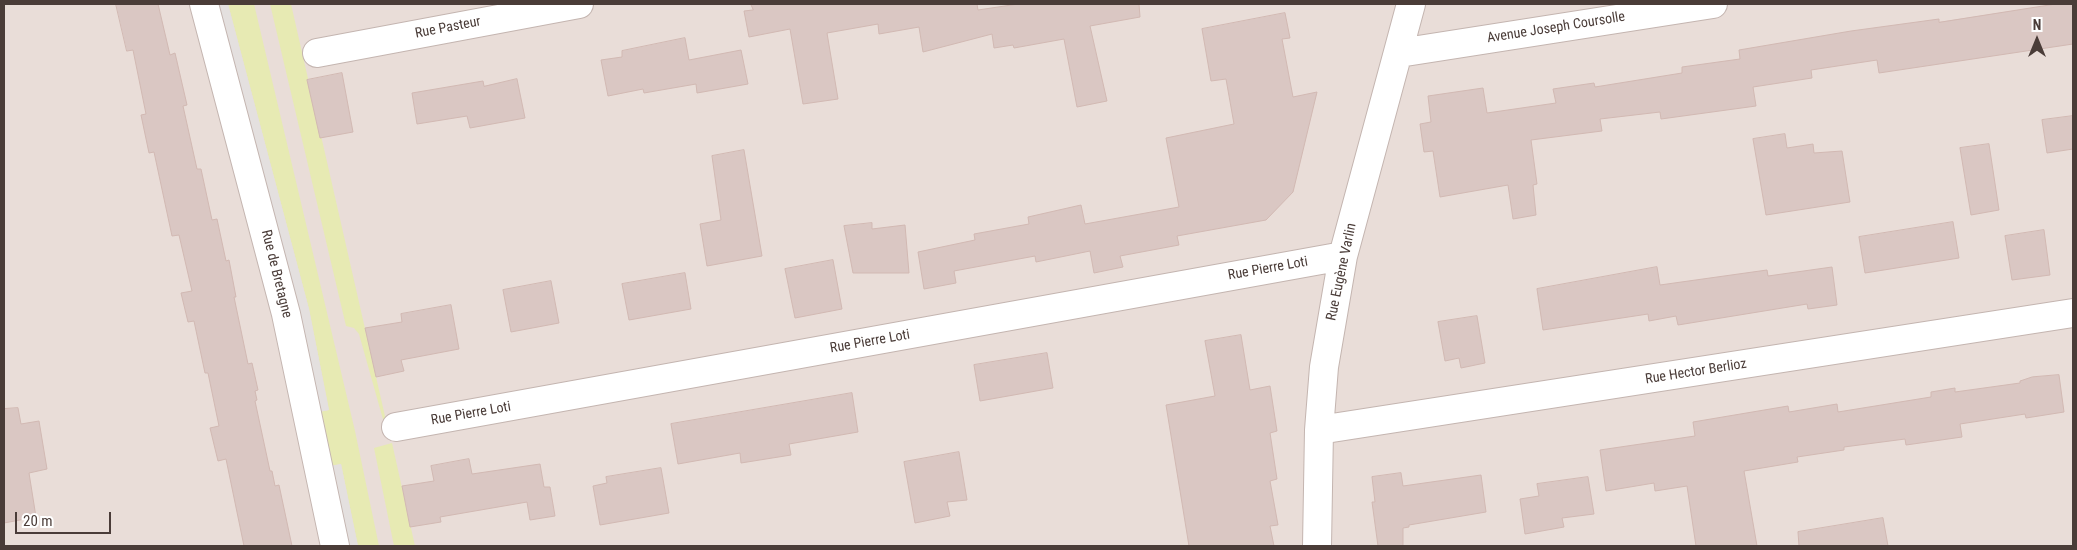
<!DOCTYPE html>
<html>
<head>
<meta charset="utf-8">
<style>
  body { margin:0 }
  #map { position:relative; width:2077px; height:550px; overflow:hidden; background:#f5eeeb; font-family:"Roboto Condensed",sans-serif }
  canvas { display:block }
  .frame { position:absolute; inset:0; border:5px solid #4a3c38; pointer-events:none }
  .north { position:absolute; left:2012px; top:15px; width:50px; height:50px; -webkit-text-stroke:4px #fff; paint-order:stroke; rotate:0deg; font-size:14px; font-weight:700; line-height:20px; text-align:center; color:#4a3c38 }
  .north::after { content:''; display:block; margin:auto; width:18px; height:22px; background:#4a3c38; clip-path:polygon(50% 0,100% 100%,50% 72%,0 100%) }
  .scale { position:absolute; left:15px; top:512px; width:96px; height:22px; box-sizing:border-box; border:2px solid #4a3c38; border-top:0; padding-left:6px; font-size:15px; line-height:18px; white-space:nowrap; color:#4a3c38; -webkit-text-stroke:4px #fff; paint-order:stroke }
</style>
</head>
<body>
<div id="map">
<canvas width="2077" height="550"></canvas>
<div class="frame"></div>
<div class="north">N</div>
<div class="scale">20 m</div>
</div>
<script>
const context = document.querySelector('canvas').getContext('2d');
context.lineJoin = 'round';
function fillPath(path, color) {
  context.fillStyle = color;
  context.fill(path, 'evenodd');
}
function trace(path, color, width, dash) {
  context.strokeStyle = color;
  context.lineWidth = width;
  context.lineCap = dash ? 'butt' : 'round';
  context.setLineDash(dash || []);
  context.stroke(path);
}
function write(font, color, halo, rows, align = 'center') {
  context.font = font + ' "Roboto Condensed",sans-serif';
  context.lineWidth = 4;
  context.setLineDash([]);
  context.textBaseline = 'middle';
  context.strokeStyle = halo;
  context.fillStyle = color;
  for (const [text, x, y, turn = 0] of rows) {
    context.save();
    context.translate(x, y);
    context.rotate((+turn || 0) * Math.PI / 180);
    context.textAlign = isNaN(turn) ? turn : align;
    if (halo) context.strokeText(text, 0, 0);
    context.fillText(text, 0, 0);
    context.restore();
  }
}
const residential = new Path2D(`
  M4,4H2073V546H4Z`);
const green = new Path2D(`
  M228,4H254L355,431L379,546H358L341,464L330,466L319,412L329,410L309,309Z
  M270,4H291L387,425L384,423L359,334L354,328L346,326Z
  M392,443L415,546H394L374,448Z`);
const parking = new Path2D(`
  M216,4H228L309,309L329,410L319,412Z
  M341,464L358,546H346L330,466Z`);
const building = new Path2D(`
  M116,4H158L170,55L175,53L187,105L183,106L197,169H201L212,220L217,219L226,261L229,260L236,297H234L248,364L252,363L258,390L255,391L257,400L255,401L270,471H272L275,486L279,485L292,546H244L226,459L218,461L210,428L219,426L208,373H205L194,321L188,322L181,293L192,291L179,235L172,236L154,152L149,153L141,115L146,114L133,50L127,51Z
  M751,4H977L978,10L1018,4H1139L1140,17L1090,26L1107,101L1077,107L1064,39L1014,48L1013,45L994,48L992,34L923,52L919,27L879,34L878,24L827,33L838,99L803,104L790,29L749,37L744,11L753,10Z
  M2056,4H2073V44L1879,73L1877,60L1811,70L1812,78L1753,87L1756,106L1661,119L1660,112L1600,119L1602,131L1531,140L1537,184L1533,185L1536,215L1513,219L1508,185L1440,197L1433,151L1424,152L1420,124L1431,122L1428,96L1483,88L1487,113L1556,103L1553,89L1594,83L1595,87L1682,73V67L1740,59L1739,50L1851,31L1939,19V22Z
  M1285,13L1290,38L1282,39L1293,97L1317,92L1293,192L1266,220L1177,236L1179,245L1120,256L1123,267L1094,273L1090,251L1036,262L1035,256L954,271L956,283L924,289L918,252L975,240L974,234L1029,224L1028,217L1081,205L1085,224L1179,207L1166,138L1234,124L1226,79L1211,81L1202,29Z
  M685,38L689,60L741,50L748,84L697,93L696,84L644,93L643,89L608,96L601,60L622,57V51Z
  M342,73L353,132L320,138L307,80Z
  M517,79L525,118L470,128L467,116L417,124L412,93L483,81L484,86Z
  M2073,116V149L2047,153L2042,120Z
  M1785,134L1787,148L1813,144L1814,153L1842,151L1850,202L1766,215L1753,139Z
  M1989,144L1999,210L1971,215L1960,148Z
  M744,150L762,256L707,266L700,224L721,220L712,156Z
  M1953,222L1959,258L1865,273L1859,237Z
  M872,223V229L905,225L909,273H853L844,226Z
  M2044,230L2050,275L2012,280L2005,236Z
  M833,260L842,309L795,318L785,269Z
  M1657,267L1660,285L1767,270L1768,276L1832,267L1837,305L1808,309L1807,304L1678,325L1676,316L1649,321L1648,314L1543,330L1537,289Z
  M685,273L691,309L629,320L622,284Z
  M551,281L559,323L511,332L503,290Z
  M451,305L459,349L401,360L404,371L376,377L365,328L402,322L401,314Z
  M1477,316L1485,363L1461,368L1459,358L1445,361L1438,322Z
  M1241,335L1250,390L1270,386L1277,431L1270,433L1277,479L1270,481L1278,525L1270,526L1274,546H1189L1166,405L1215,396L1205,341Z
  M1047,353L1053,388L980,401L974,365Z
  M2059,375L2064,412L2026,418L2025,414L1960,424L1962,437L1906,445L1905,439L1844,447V450L1797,457L1798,462L1744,471L1757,546H1696L1687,486L1655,491L1654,483L1606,491L1600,450L1695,436L1693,422L1788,406L1789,412L1837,404L1838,412L1931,397V392L1955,388V392L2020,383V381L2032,377Z
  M852,393L858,432L789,444L791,455L741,463L740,453L678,464L671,424Z
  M18,408L21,424L39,421L47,469L29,473L36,517L4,523V409Z
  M959,452L967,500L947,502L950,516L915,523L904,462Z
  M469,459L472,474L540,464L544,487H550L555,516L530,520L527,502L440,517L441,522L410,527L402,486L434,481L431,466Z
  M661,468L669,513L600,525L593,486L607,483L606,477Z
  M1401,473L1403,486L1481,475L1486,512L1409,525V527L1403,528V546H1378L1372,502H1375L1372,477Z
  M1588,477L1594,514L1562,518L1564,527L1525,534L1520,499L1539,496L1537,484Z
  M1883,518L1888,546H1799L1798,532Z`);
const minor = new Path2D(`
  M204,4L286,314L335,546
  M317,53L579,4
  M1399,53L1713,4
  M396,427L1343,256
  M1319,430L2073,313
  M1317,546L1319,430L1324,367L1343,256L1411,4`);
const streetNames = [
  ["Rue Pasteur",448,28,-11],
  ["Avenue Joseph Coursolle",1556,28,-9],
  ["Rue Pierre Loti",1268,269,-10],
  ["Rue Eugène Varlin",1342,272,-78],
  ["Rue de Bretagne",276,274,76],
  ["Rue Pierre Loti",870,342,-10],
  ["Rue Hector Berlioz",1696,372,-9],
  ["Rue Pierre Loti",471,414,-10]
];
fillPath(residential, '#e9ddd8');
fillPath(green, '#e7eab3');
fillPath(parking, '#e4e0df');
fillPath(building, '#dac7c3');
trace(building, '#d2b9b3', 1);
trace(minor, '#c4b5b0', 30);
trace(minor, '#fff', 28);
write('14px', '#4a3c38', '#fff', streetNames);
</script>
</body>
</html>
